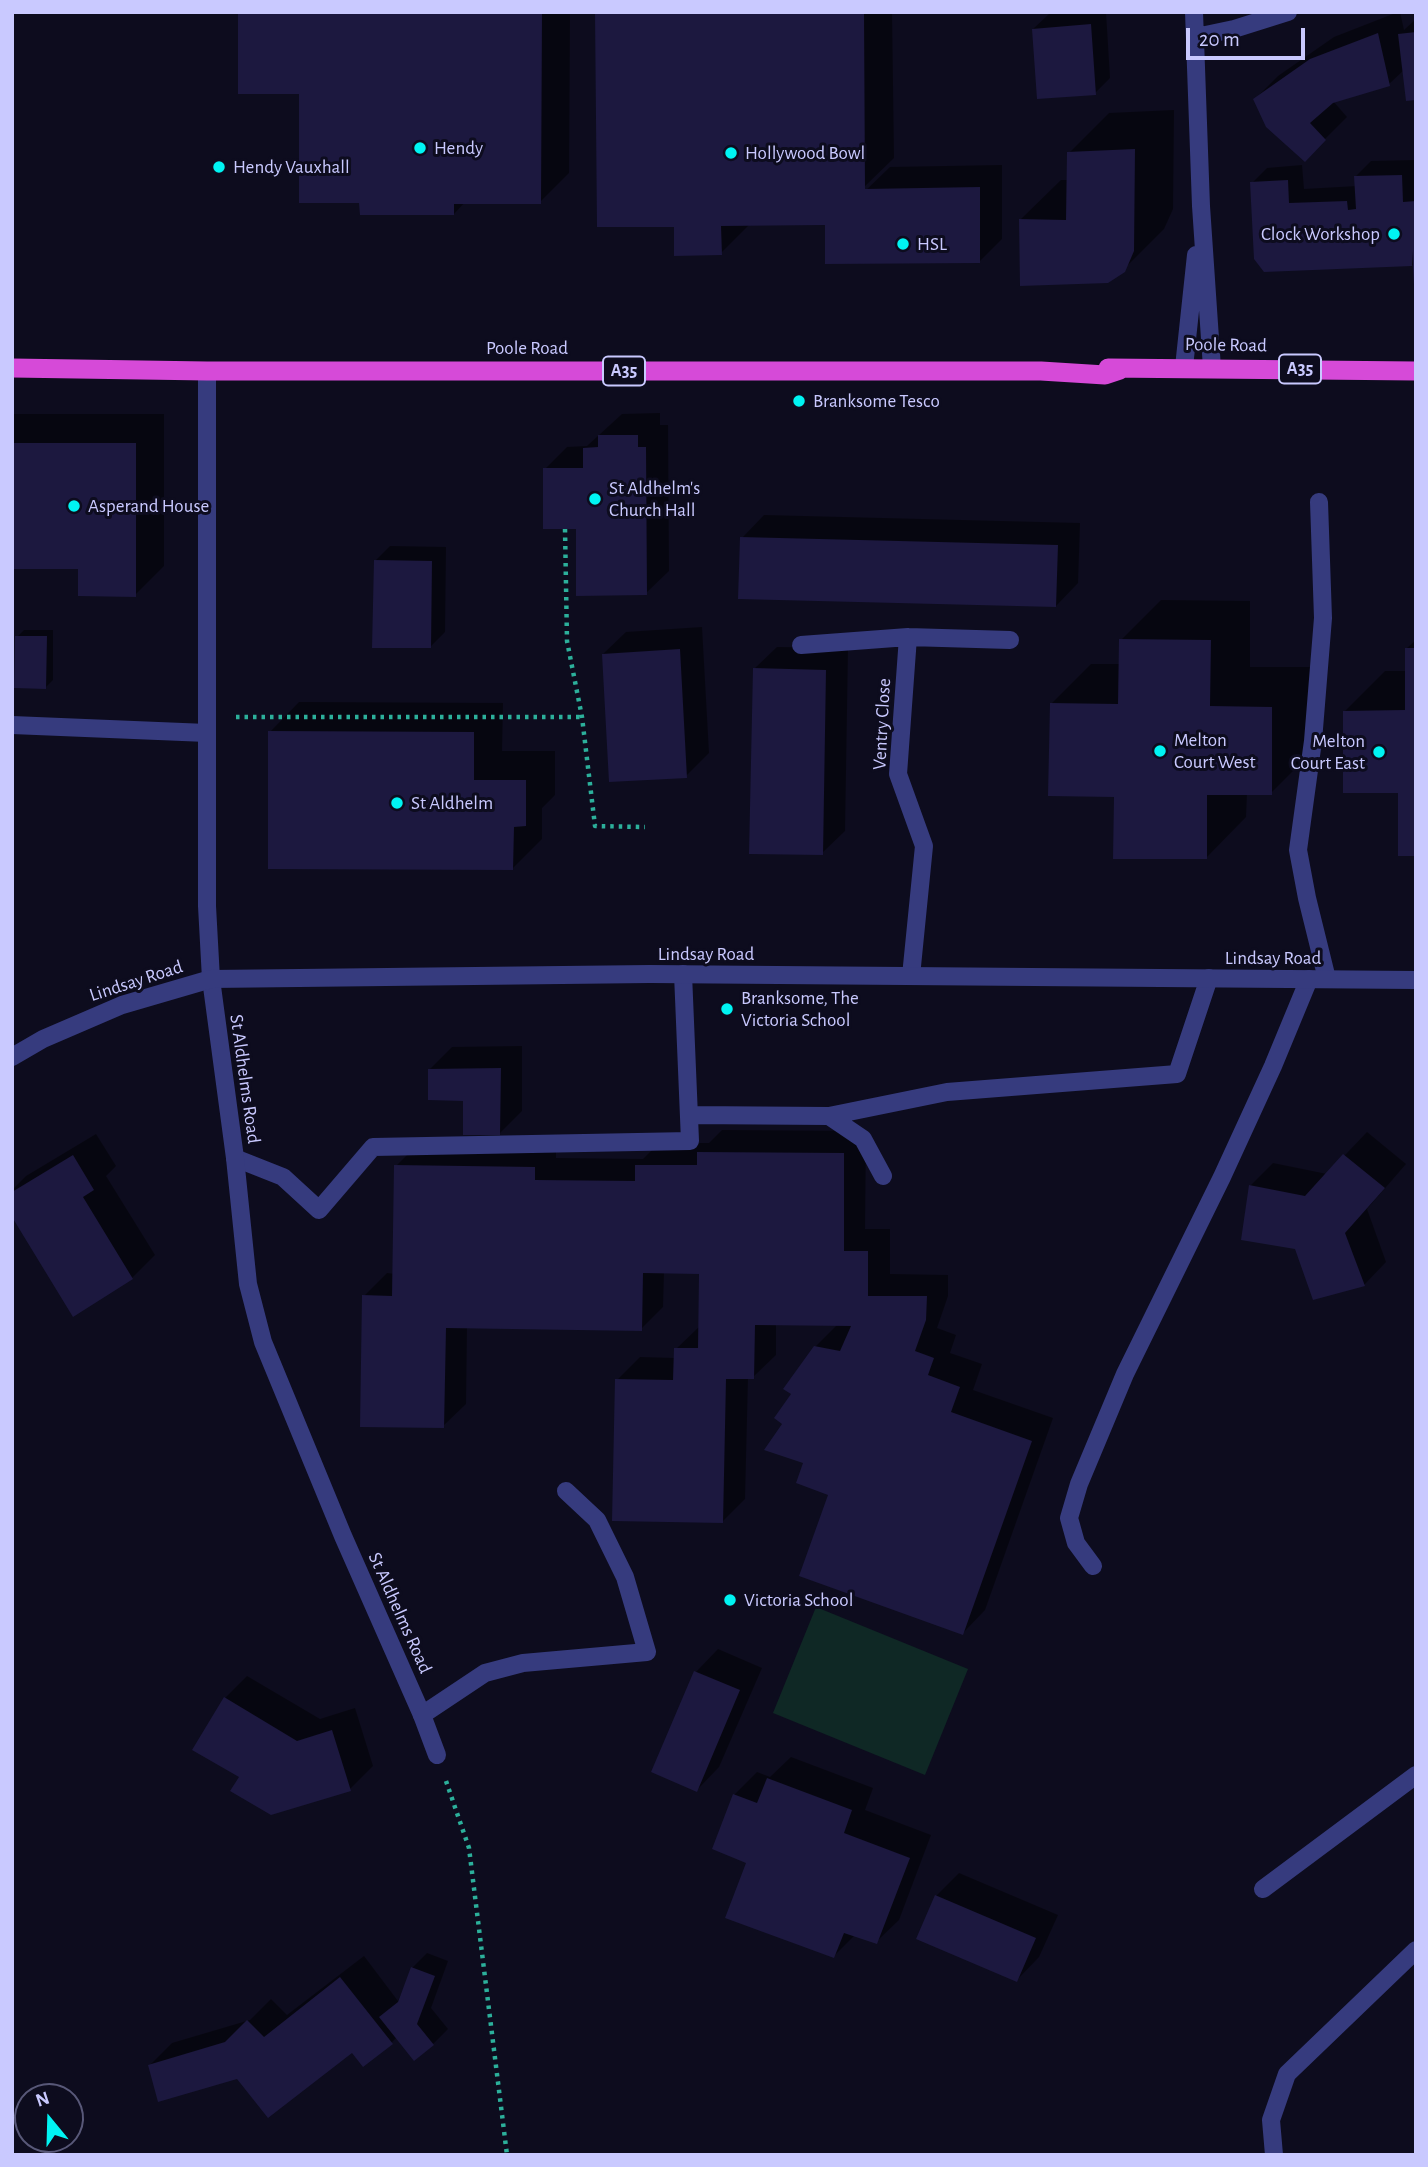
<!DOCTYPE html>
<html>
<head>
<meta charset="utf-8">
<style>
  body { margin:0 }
  #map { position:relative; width:1428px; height:2167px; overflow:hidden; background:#0d0c1e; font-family:"Alegreya Sans",sans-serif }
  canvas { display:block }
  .frame { position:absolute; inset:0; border:14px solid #c9c9ff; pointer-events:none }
  .north { position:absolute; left:14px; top:2083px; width:70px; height:70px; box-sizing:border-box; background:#0d0c1e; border:2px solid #585878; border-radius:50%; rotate:341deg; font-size:19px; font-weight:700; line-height:28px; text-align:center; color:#c9c9ff }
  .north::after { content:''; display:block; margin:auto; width:24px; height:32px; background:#00f4f3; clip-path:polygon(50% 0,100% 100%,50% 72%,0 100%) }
  .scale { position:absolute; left:1186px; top:28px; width:119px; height:32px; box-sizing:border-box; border:4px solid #c9c9ff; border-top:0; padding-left:9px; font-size:21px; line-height:24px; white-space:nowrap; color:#c9c9ff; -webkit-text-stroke:5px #0d0c1e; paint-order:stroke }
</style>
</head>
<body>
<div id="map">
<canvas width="1428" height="2167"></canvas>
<div class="frame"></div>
<div class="north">N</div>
<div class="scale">20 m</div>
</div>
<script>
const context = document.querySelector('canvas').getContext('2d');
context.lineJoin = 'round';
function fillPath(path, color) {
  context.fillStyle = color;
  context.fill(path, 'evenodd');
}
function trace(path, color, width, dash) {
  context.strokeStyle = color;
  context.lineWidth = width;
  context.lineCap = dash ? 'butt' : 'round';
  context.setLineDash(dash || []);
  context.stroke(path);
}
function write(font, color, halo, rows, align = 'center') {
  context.font = font + ' "Alegreya Sans",sans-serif';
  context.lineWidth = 6;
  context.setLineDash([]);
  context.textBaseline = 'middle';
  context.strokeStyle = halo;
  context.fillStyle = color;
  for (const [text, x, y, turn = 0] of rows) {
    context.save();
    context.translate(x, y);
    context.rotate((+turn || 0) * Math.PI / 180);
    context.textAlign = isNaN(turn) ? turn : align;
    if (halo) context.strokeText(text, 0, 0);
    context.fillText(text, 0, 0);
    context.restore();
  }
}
const green = new Path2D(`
  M816,1607L968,1669L925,1775L773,1713Z`);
const shadow = new Path2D(`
  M240,12H570L569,173L540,202H465L454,214L361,201L301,92Z
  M597,12H892L894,158L863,188V193L890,167L1002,165V239L980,261L826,223L750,224L721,253L676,225Z
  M1076,12H1106L1110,78L1095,93L1033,29L1049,14Z
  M1398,12H1400L1404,30L1416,19V98L1404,70L1389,84L1333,101L1347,117L1305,159L1255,99L1278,76L1334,37Z
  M1174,110L1173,209L1164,229L1123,270L1020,220L1061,180H1068L1069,153L1109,113Z
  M1416,160V289L1414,265L1265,270L1252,183L1267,168L1302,165L1304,189L1357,186L1356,176L1371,161Z
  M660,413V425H668L669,571L646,593L578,527L545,469L567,447L587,446L622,414Z
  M12,414H164V566L135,595L80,567H12Z
  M764,515L1080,523L1078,583L1056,606L742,538Z
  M390,546L446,547L445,632L430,647L375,561Z
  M1161,600L1250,601V667H1312L1311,753L1271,793H1247L1246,817L1206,858L1116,795L1051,704L1091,664H1121V640Z
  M702,627L709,753L686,776L603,654L626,632Z
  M24,630H53V680L45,688L17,637Z
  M1416,640V855L1400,792L1345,711L1385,671H1407V648Z
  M777,647L848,648L845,831L822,853L754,669Z
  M299,702L503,703L502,751H555V795L542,808V839L513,868L270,732Z
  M522,1046V1111L499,1134L430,1069L452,1047Z
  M722,1130L866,1131L865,1229H890V1274L948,1275V1296L937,1328L956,1335L950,1353L982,1364L973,1390L1053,1418L985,1610L963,1633L831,1494L805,1462L784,1423L793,1394L815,1347L838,1324L776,1323V1355L753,1377H748L745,1499L723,1521L617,1380L640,1357L675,1358L676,1349L700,1326L701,1272H664L663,1307L641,1329L467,1326L466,1404L443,1426L364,1296L387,1273L395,1274L396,1166L419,1143L556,1145V1158L643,1159L659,1143H709Z
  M1367,1132L1406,1164L1367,1209L1386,1262L1364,1285L1297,1247L1250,1186L1273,1163L1327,1174Z
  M96,1134L116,1166L106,1176L155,1255L132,1278L74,1314L12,1214V1190L26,1176Z
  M718,1649L762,1668L719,1767L697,1790L696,1672Z
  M247,1676L320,1719L355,1708L373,1766L350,1789L241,1777L225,1698Z
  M791,1757L873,1788L865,1810L931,1835L899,1920L876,1942L855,1935L834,1956L748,1862L734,1795L757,1772L770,1777Z
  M959,1873L1058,1915L1039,1957L1017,1980L936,1896Z
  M427,1953L448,1961L431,2008L448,2029L433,2044L397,2037L391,2043L238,2077L150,2065L172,2043L250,2020L271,1999L287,2015L364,1956L398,2001L412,1968Z`);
const building = new Path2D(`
  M238,12H542L541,204H454V215H360L359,203H299V94H238Z
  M595,12H864L865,189L980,187V263L825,264V225L721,226L722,255L674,256V227H597Z
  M1091,24L1096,95L1037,99L1032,29Z
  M1416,32V100L1406,101L1398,34Z
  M1378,33L1390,86L1333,103L1310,123L1326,140L1305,162L1266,127L1253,99L1310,59Z
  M1135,149L1134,251L1125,272L1108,283L1020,286L1019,219L1066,220L1067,152Z
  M1402,175L1403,202L1416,201V285H1414L1412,251V266L1264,272L1254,259L1250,182L1288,180L1289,203L1347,201L1348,210L1356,209L1354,176Z
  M598,435H638V447H646L647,595L576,596V529H543V468H583V448L598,447Z
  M12,443H136V597L78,596V569H12Z
  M740,537L1058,545L1056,607L738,599Z
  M374,560L432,561L431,648H372Z
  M15,636H47L46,689L14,688Z
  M1119,639L1211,640L1210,706L1272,707V795H1207V859H1113L1114,797L1048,796L1050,703L1118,704Z
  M1405,648H1416V856H1398V793H1343V711L1405,710Z
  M680,649L687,778L609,782L602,654Z
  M753,668L826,670L823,855L749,854Z
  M268,731L474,732V780H526V826L514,827L513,870L268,869Z
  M501,1068L500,1135H463V1101L428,1100V1069Z
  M697,1152L844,1153V1251H868V1296H927L926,1320L915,1351L934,1358L928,1375L960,1387L951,1412L1032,1441L963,1635L799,1576L828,1495L796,1483L803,1463L764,1450L782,1424L774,1418L791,1394L783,1389L814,1346L840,1351L851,1326L755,1325L754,1379H726L723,1523L612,1521L615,1379L673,1380L674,1348H698L699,1274L643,1273L642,1331L446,1328L444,1428L360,1427L362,1295L392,1296L394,1165L535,1167V1180L635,1181V1165H697Z
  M1343,1154L1385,1188L1345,1233L1365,1286L1313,1300L1295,1249L1241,1240L1249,1185L1305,1196Z
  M73,1155L94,1190L83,1197L133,1279L73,1317L12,1217V1192Z
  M694,1671L740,1690L697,1792L651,1772Z
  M224,1697L297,1741L332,1730L351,1791L271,1815L230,1791L239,1777L192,1750Z
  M767,1778L852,1810L844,1833L910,1858L877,1944L844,1933L834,1958L725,1918L746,1863L712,1849L733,1794L757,1803Z
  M935,1895L1036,1938L1017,1982L916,1939Z
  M411,1967L435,1976L417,2024L434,2045L414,2061L379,2017L398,2002Z
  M340,1977L393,2044L363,2067L352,2053L268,2118L237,2079L158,2102L148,2065L225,2042L247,2020L264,2037Z`);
const path = new Path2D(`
  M565,529L567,641L582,717L595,826L645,827
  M236,717H582
  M446,1781L469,1848L507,2155`);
const service = new Path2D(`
  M1319,502L1323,618L1313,741L1298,850L1307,898L1327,979
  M12,725L207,733
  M689,1115L829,1116L863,1139L883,1176
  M829,1116L947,1092L1177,1074L1209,978
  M235,1158L283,1177L319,1210L373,1147L690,1141L683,974
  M1093,1566L1076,1543L1069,1518L1079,1484L1125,1374L1222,1177L1273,1066L1309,979
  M422,1715L485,1673L523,1663L647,1652L625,1577L597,1520L566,1491
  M1263,1889L1416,1775
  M1274,2155L1271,2120L1287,2074L1416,1950`);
const minor = new Path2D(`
  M1194,12L1201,206L1212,368
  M1196,37L1234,29L1288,12
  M1184,367L1196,255
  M207,371V906L211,979L235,1158L248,1284L263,1342L343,1536L422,1715L437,1755
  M908,637L898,774L924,846L911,976
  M801,645L908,637L1010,640`);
const tertiary = new Path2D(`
  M12,1057L43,1039L122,1005L211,979L650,974L1416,980`);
const trunk = new Path2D(`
  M12,368L207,371H1041L1105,375L1120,370
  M1108,368L1416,371`);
const markers = [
  [420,148,7,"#00f4f3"],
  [731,153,7,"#00f4f3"],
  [219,167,7,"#00f4f3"],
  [1394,234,7,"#00f4f3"],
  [903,244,7,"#00f4f3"],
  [799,401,7,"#00f4f3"],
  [595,499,7,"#00f4f3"],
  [74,506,7,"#00f4f3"],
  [1160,751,7,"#00f4f3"],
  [1379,752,7,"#00f4f3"],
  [397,803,7,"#00f4f3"],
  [727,1009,7,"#00f4f3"],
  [730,1600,7,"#00f4f3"]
];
const shields = [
  [1300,369,42],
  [624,371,42]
];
const shieldNames = [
  ["A35",1300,369],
  ["A35",624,371]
];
const poiNames = [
  ["Hendy",434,148],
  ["Hollywood Bowl",745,153],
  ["Hendy Vauxhall",233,167],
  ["Clock Workshop",1380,234,"right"],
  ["HSL",917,244],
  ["Branksome Tesco",813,401],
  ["St Aldhelm's",609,488],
  ["Church Hall",609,510],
  ["Asperand House",88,506],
  ["Melton",1174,740],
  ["Court West",1174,762],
  ["Melton",1365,741,"right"],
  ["Court East",1365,763,"right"],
  ["St Aldhelm",411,803],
  ["Branksome, The",741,998],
  ["Victoria School",741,1020],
  ["Victoria School",744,1600]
];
const streetNames = [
  ["Poole Road",1226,345,1],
  ["Poole Road",527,348],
  ["Ventry Close",882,724,-87],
  ["Lindsay Road",706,954],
  ["Lindsay Road",1273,958],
  ["Lindsay Road",136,981,-18],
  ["St Aldhelms Road",245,1079,82],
  ["St Aldhelms Road",400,1613,66]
];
fillPath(green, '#0f2825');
fillPath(shadow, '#0007');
fillPath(building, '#1c183f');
trace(path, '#2cb09b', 4.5, [3.5, 5]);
trace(service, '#363b7e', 18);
trace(minor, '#363b7e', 18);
trace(tertiary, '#363b7e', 18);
trace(trunk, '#d64ad8', 19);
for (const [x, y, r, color] of markers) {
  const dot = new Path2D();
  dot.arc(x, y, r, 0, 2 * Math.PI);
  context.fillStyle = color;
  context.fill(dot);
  trace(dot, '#0d0c1e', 2.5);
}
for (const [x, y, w] of shields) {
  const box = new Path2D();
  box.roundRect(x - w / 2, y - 14.5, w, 29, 5);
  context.fillStyle = '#0d0c1e';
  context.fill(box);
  trace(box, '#c9c9ff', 2);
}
write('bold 18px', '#c9c9ff', null, shieldNames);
write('19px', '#c9c9ff', '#0d0c1e', poiNames, 'left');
write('19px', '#c9c9ff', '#0d0c1e', streetNames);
</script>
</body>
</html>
